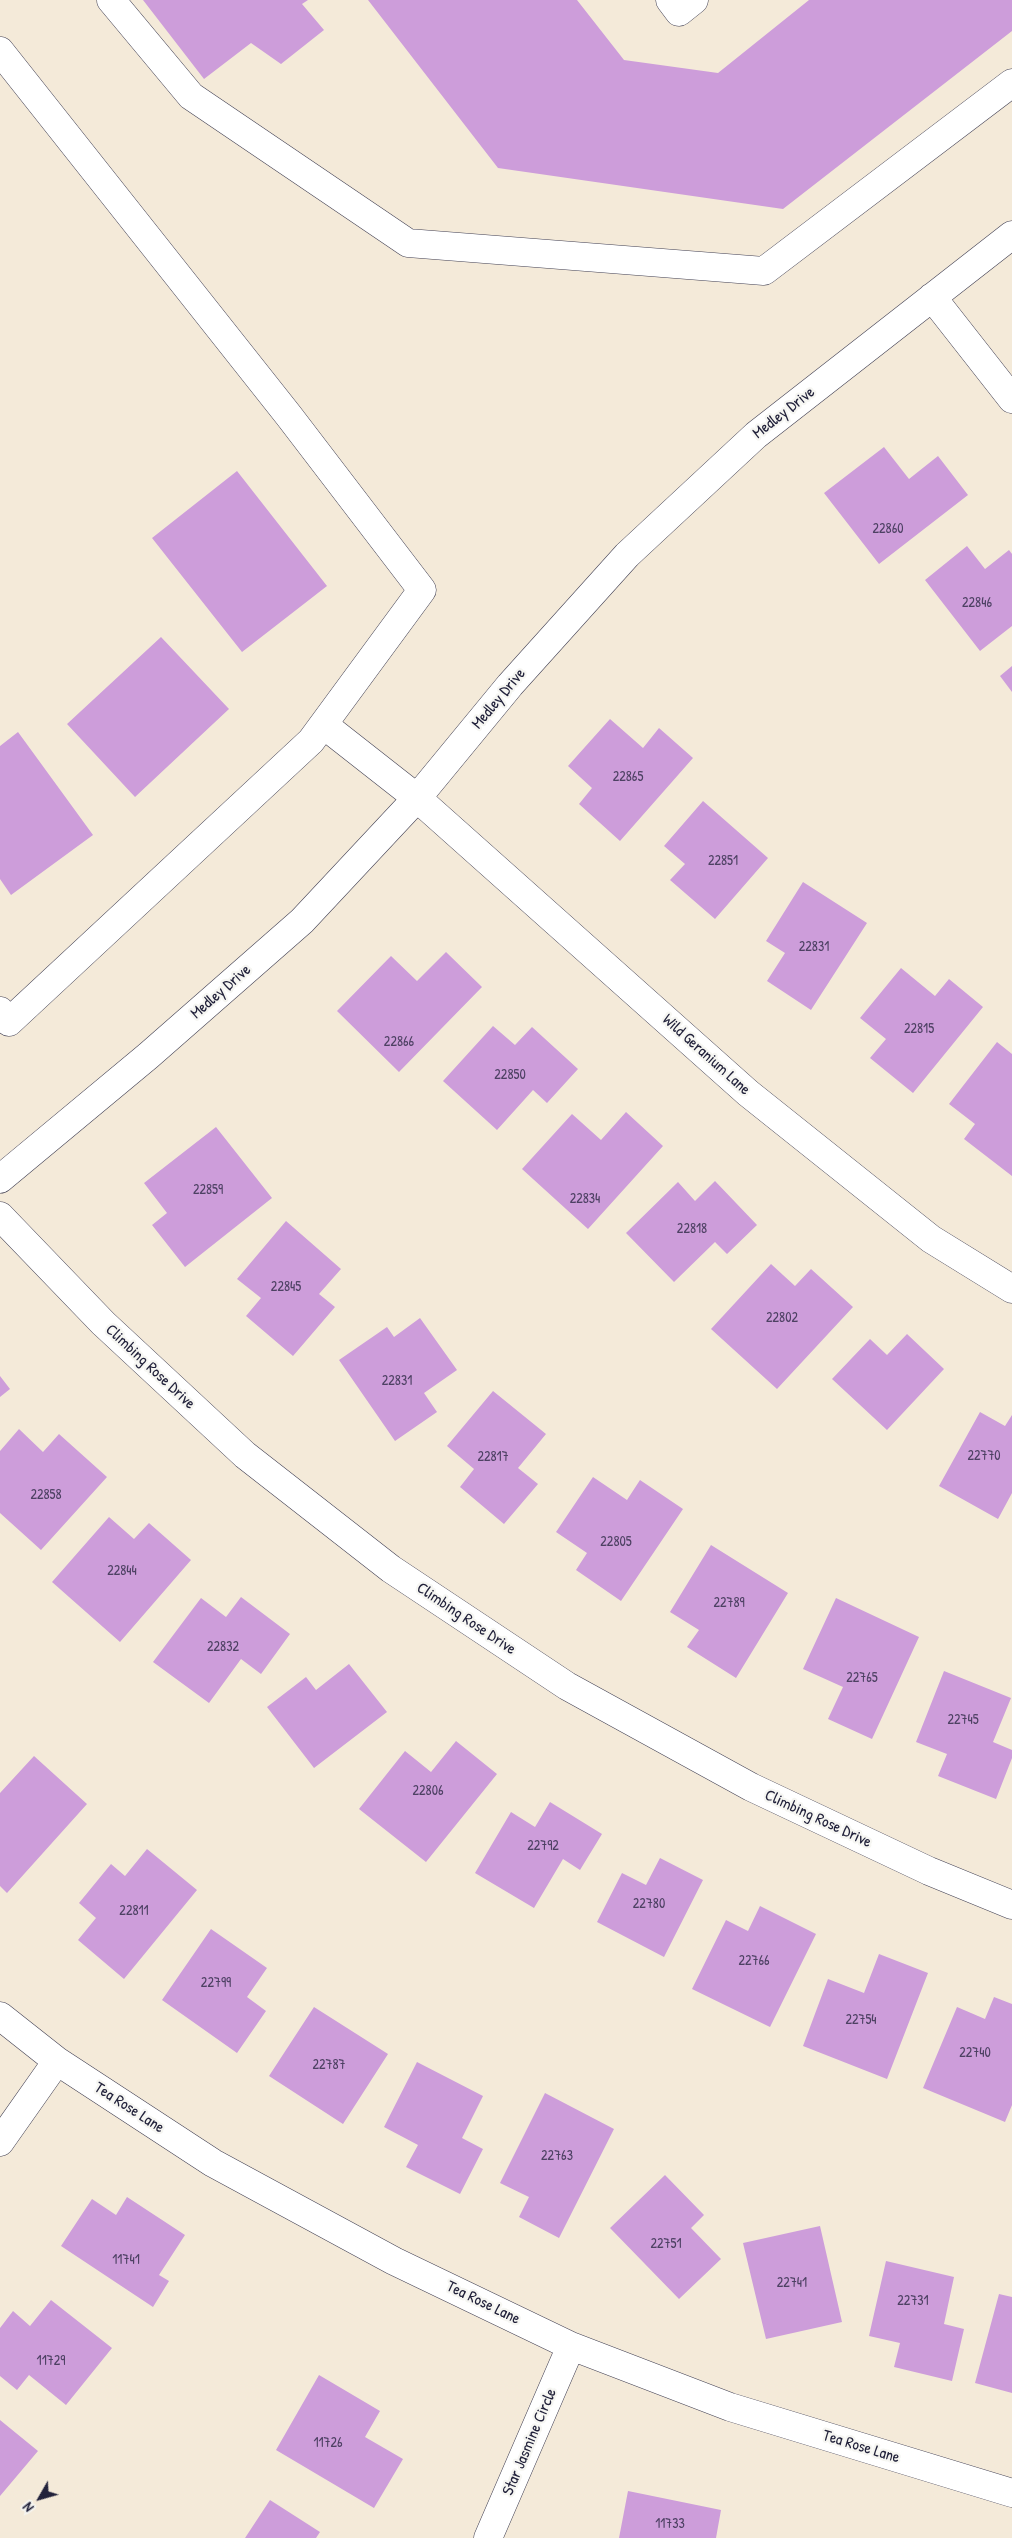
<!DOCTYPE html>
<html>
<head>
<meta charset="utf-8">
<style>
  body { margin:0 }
  #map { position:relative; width:1012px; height:2538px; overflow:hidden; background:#f4ead9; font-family:"Patrick Hand",sans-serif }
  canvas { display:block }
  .north { position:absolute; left:15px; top:2473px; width:50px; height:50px; -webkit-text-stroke:4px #f6f6f2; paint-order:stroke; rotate:232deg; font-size:14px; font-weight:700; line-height:20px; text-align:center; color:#22223b }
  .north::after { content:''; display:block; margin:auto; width:18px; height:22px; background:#22223b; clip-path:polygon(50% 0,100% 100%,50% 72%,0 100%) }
</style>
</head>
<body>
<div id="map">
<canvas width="1012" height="2538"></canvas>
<div class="north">N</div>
</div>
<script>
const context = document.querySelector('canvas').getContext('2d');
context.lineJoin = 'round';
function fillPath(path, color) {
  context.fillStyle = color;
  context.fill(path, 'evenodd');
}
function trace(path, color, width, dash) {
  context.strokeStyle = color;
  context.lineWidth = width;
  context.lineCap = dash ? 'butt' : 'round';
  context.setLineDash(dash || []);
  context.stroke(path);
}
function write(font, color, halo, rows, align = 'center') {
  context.font = font + ' "Patrick Hand",sans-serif';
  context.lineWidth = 4.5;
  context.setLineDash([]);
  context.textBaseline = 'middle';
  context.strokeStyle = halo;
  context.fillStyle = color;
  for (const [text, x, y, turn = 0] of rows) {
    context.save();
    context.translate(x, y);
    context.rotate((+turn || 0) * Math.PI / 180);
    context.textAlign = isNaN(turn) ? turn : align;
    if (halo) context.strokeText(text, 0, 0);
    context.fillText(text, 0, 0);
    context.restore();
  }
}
const building = new Path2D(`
  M143,0H308L302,4L324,30L281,64L251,43L204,79Z
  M368,0H577L624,60L718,73L809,0H1012V31L783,209L498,168Z
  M884,447L909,479L938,456L968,495L879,564L824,493Z
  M237,471L327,586L242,652L152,538Z
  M967,546L985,569L1009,550L1012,554V626L980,651L925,580Z
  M161,637L229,709L135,797L67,724Z
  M1012,666V692L1000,676Z
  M610,719L643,748L659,728L693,758L620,841L579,804L592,788L568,766Z
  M18,732L93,835L11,895L0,879V746Z
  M703,801L768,858L715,919L670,880L685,864L664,846Z
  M803,882L867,923L811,1010L767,981L785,953L766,941Z
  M446,952L482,987L399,1072L337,1011L391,956L417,981Z
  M901,968L935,996L949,979L983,1007L913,1093L870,1058L886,1039L860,1018Z
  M493,1026L515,1045L532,1027L578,1069L547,1103L533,1090L497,1130L443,1081Z
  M997,1042L1012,1054V1176L964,1139L975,1124L949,1104Z
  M626,1112L663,1146L588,1229L522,1169L572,1114L601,1140Z
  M216,1127L272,1198L185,1267L152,1225L167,1213L144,1183Z
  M715,1181L757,1225L727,1254L715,1242L674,1282L626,1233L678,1182L695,1201Z
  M286,1221L341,1269L319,1294L335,1307L293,1356L246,1316L261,1298L237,1279Z
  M771,1264L795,1286L811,1269L853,1307L777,1389L711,1329Z
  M420,1318L457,1370L424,1393L437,1412L395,1441L339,1360L387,1327L394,1337Z
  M907,1334L944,1369L887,1430L832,1379L870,1339L887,1355Z
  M0,1376L10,1389L0,1397Z
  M493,1391L546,1434L518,1468L538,1484L504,1524L460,1487L474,1469L447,1446Z
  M980,1412L1005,1426L1012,1415V1493L998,1519L939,1486Z
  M19,1429L43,1452L59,1434L107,1477L41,1550L0,1513V1451Z
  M593,1477L627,1500L640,1480L683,1509L621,1601L576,1570L587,1553L556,1532Z
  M109,1517L134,1539L149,1523L191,1560L120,1642L52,1582Z
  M711,1545L788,1593L736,1678L687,1647L699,1630L670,1612Z
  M241,1597L290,1634L261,1674L241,1659L209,1703L153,1662L201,1598L226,1617Z
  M836,1598L919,1637L872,1739L828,1719L843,1687L803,1669Z
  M349,1664L387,1712L314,1768L267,1707L306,1677L316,1690Z
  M944,1671L1011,1698L993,1742L1012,1750V1758L996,1799L938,1776L947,1754L916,1742Z
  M456,1741L497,1774L426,1862L359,1809L405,1751L431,1772Z
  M34,1756L87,1804L7,1893L0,1886V1793Z
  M550,1802L602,1834L580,1870L563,1859L534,1908L475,1873L511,1812L535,1827Z
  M147,1849L197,1890L124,1979L78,1940L96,1918L79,1903L111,1864L125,1876Z
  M660,1858L703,1880L664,1957L597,1922L622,1873L646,1885Z
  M760,1906L816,1934L770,2027L692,1989L726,1920L748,1931Z
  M211,1929L267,1968L247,1997L266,2011L237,2053L162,2000Z
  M879,1954L928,1973L887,2079L803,2046L828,1979L864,1993Z
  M994,1997L1012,2004V2105L1005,2122L923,2088L957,2007L985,2019Z
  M314,2007L388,2054L343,2124L269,2076Z
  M417,2062L483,2096L462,2138L483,2149L460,2194L406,2167L418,2145L384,2127Z
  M545,2093L614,2129L559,2238L519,2217L529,2197L500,2183Z
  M665,2175L704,2215L691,2228L721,2259L679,2299L610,2228Z
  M127,2197L185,2235L159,2275L169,2281L153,2307L61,2246L92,2199L116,2215Z
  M820,2226L842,2322L766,2339L743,2243Z
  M886,2261L954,2277L944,2324L964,2329L952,2381L894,2367L900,2343L869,2336Z
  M999,2294L1012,2297V2393L975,2383Z
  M51,2300L112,2348L66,2405L29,2375L17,2390L0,2376V2328L13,2311L30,2326Z
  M319,2375L380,2411L365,2437L403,2459L374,2508L276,2450Z
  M0,2420L38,2451L0,2496Z
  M628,2491L721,2510L716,2538H619Z
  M270,2500L320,2532L316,2538H245Z`);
const minor = new Path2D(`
  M111,0L191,96L408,243L764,271L1012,83
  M670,0L679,12L694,0
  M0,51L289,416L422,590L311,741L9,1022L0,1011
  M932,297L1012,399
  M324,725L417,798L748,1093L931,1239L1012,1289
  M0,1179L148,1056L302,921L417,798L510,685L627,555L756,435L1012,235
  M0,1216L103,1323L245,1455L391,1569L567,1686L751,1787L929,1871L1012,1905
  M0,2016L57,2061L213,2163L394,2261L571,2346L730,2407L1012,2493
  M0,2142L57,2061
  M488,2538L571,2346`);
const numberNames = [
  ["22860",888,529],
  ["22846",977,603],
  ["22865",628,777],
  ["22851",723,861],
  ["22831",814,947],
  ["22815",919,1029],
  ["22866",399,1042],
  ["22850",510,1075],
  ["22859",208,1190],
  ["22834",585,1199],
  ["22818",692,1229],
  ["22845",286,1287],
  ["22802",782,1318],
  ["22831",397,1381],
  ["22770",984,1456],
  ["22817",493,1457],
  ["22858",46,1495],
  ["22805",616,1542],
  ["22844",122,1571],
  ["22789",729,1603],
  ["22832",223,1647],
  ["22765",862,1678],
  ["22745",963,1720],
  ["22806",428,1791],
  ["22792",543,1846],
  ["22780",649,1904],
  ["22811",134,1911],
  ["22766",754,1961],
  ["22799",216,1983],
  ["22754",861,2020],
  ["22740",975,2053],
  ["22787",329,2065],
  ["22763",557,2156],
  ["22751",666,2244],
  ["11741",126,2260],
  ["22741",792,2283],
  ["22731",913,2301],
  ["11729",51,2361],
  ["11726",328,2443],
  ["11733",670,2524]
];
const streetNames = [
  ["Medley Drive",784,413,-38],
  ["Medley Drive",499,699,-50],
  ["Medley Drive",221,992,-41],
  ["Wild Geranium Lane",706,1055,42],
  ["Climbing Rose Drive",150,1367,43],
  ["Climbing Rose Drive",466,1619,34],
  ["Climbing Rose Drive",818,1819,25],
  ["Tea Rose Lane",129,2108,33],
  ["Tea Rose Lane",483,2303,26],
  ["Star Jasmine Circle",530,2442,-67],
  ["Tea Rose Lane",861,2447,17]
];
fillPath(building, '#cd9dda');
trace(minor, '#424053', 29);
trace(minor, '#fff', 28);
write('14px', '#4d4163', null, numberNames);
write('16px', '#22223b', '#f6f6f2', streetNames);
</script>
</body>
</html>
